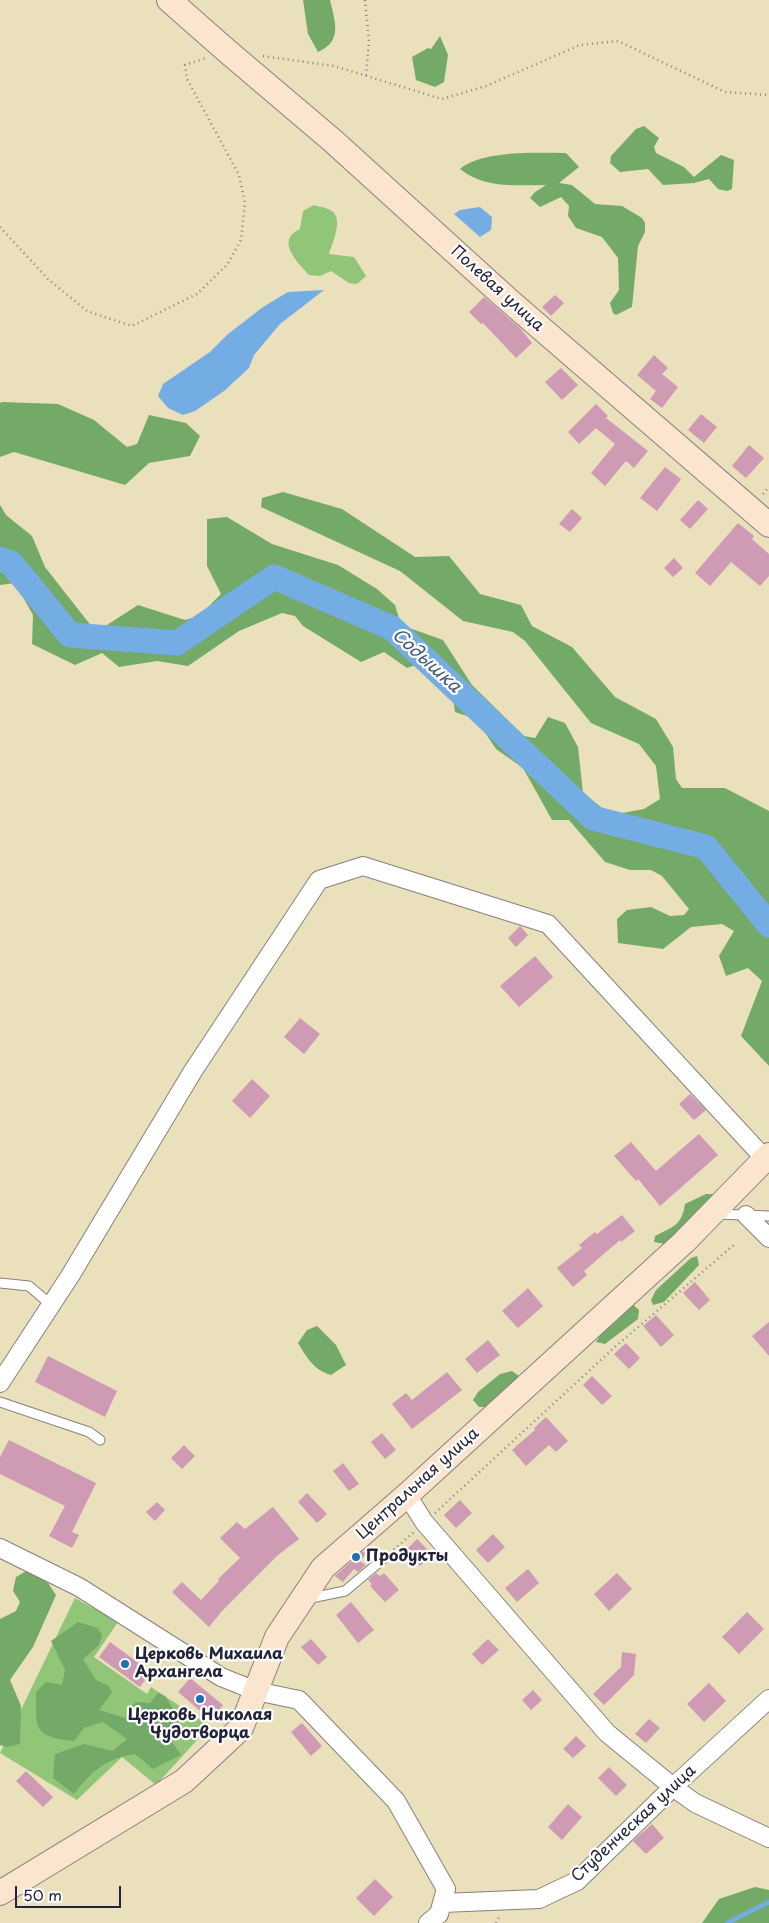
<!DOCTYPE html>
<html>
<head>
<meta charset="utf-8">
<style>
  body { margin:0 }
  #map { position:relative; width:769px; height:1923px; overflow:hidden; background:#eae0bc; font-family:"Playpen Sans",sans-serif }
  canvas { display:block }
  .scale { position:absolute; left:15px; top:1886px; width:106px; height:22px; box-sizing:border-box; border:2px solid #22223b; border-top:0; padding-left:6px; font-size:15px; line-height:18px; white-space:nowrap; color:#22223b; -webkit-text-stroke:4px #fff; paint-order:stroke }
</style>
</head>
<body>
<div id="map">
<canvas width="769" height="1923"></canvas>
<div class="scale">50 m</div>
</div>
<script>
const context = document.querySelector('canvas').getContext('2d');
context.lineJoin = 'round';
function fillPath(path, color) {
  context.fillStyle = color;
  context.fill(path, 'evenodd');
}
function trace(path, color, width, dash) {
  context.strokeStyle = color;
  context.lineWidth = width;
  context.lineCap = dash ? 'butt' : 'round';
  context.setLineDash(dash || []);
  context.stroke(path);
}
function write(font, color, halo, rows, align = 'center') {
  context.font = font + ' "Playpen Sans",sans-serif';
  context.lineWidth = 4.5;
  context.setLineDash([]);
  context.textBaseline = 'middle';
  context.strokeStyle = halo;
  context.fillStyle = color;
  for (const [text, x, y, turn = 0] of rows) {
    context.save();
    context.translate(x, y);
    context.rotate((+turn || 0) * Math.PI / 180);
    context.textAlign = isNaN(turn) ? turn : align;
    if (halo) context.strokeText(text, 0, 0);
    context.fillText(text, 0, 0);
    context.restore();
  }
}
const green = new Path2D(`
  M314,205C320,207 329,208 333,212C343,221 332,244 329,254L354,257L366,276L357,284L349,283L331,271L320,276L309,275C297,262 275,240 300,229L303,211Z
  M75,1598L118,1622L94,1657L147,1694L151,1687L210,1726L156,1785L122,1757L77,1800L0,1753Z`);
const forest = new Path2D(`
  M303,0H330C335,22 343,41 318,52L308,34Z
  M440,36L448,55L444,82L435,87L416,80L412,57L428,48L431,49Z
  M644,126L659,138L654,147L656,153L684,167L694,177L721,155L734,160L732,189L727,191L718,189L709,179L694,183L663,185L648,169L620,172L610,163L611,156L636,129Z
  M566,153L579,167L559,183L572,185L595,204L622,206L642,218L645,223V232L638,246L632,307L616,315L613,313L610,303L619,290L618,258L602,237L576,228L568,216L569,206L561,197L540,207L530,198L535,192L546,185C516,185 485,189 460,169C483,150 537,153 566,153Z
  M2,402L58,404L94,420L127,447L137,444L149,415L186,423L200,436L190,456L149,463L125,485L14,452L0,457V403Z
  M283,492L342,509L415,557L449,556L480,594L521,605L532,626L572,647L615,697L656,719L673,747L676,779L682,788H725L769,811V1066L741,1036L762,981L748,968L726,976L719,956L734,931L722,924L691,927L663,949L618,943L617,919L627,910L651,907L670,916L684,915L689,909L662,876L651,870H630L605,862L569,820H552L523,768L496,749L476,719L455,712L449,670L422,663L407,668L384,652L361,662L303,626L295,616L282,613L239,631L188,666L157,661L119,667L102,653L75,665L32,644L33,615L15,583L0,585V505L6,515L32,536L45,567L92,627L107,625L138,605L185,620L199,616L221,594L207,566V519L227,517L272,544L338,565L377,589L395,605L401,625L443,640L472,685L524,736L535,738L548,717L565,723L578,747L583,793L611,815L644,809L660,799L656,766L639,744L591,723L525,641L513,632L463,621L400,571L261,507L262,498Z
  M706,1194H713L714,1197L665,1244L654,1242L655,1236C672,1227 682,1226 685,1204Z
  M697,1256L699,1265L664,1302L653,1305L651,1300L656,1290L691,1258Z
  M631,1303L639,1310L638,1319L605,1344L596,1342L616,1310Z
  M317,1326L336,1345L346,1365L331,1375C314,1370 307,1358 298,1343L307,1330Z
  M512,1371L523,1379L489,1407H479L473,1400L478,1392L500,1374Z
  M28,1570L48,1583L56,1595L33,1647L10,1680L21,1706L20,1744L7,1747L0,1745V1619L16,1611L20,1602L13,1591L16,1577Z
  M78,1622L98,1628L102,1636L99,1645L83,1659L96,1680L109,1686L112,1693L99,1710L125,1718L127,1710L136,1702L150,1703L158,1693L165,1696L179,1718L170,1739L181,1755L153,1769L135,1754C105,1759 93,1770 74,1794L53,1778L55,1754L84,1744L113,1751L127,1739L103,1722L84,1728L74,1741C33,1737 36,1729 36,1692L46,1682L62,1685L65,1670L51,1641Z
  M755,1887L769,1890V1923H702L719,1899Z`);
const water = new Path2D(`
  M480,207L492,217L491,230L480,237L454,214L460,210Z
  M324,290L280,324L254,355L249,368L224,391L195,411L183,415L168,408L158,396L163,384L210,352L228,334L263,307L288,292Z`);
const stream = new Path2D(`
  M727,1923L769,1902`);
const river = new Path2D(`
  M0,559L11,563L70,635L177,643L274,577L392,628L593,818L706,847L769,925`);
const building = new Path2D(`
  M555,295L564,303L551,316L542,307Z
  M484,297L520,328L532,343L516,358L483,323L481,324L469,312Z
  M654,355L668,368L662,374L678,387L662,408L650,399L656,391L637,375Z
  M561,368L578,385L562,400L545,382Z
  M596,404L608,416L606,418L648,451L634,468L626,461L605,486L591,473L615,444L596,428L579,444L568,432Z
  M701,414L717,427L704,443L688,430Z
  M749,445L764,458L746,478L732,466Z
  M665,467L681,479L657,511L640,498Z
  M698,500L708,509L690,529L680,520Z
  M572,509L582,518L570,532L559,524Z
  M738,523L754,536L752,539L769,554V576L760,586L731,562L710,586L695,573Z
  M674,558L683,568L673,577L664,568Z
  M520,926L528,935L516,947L508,938Z
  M535,956L553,977L519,1007L500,986Z
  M300,1018L320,1034L304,1054L284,1037Z
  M252,1079L270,1096L250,1118L232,1101Z
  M690,1094L706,1110L694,1120L679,1104Z
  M699,1134L718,1155L660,1206L638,1179L636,1181L614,1156L631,1142L656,1171Z
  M622,1215L635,1231L621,1242L620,1240L584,1271L587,1275L573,1287L557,1268L582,1248L579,1245L595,1232L597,1234Z
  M695,1282L710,1300L699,1310L683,1293Z
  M528,1288L543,1306L518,1328L502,1311Z
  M656,1315L674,1335L661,1347L643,1326Z
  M769,1322V1356L752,1336Z
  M488,1340L500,1355L477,1373L465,1359Z
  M626,1343L640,1358L629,1369L614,1354Z
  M48,1356L117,1391L105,1417L35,1382Z
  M447,1372L462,1390L412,1429L392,1404L406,1393L412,1400Z
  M592,1376L612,1396L602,1405L583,1385Z
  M546,1417L568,1441L556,1452L549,1445L526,1466L512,1450L535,1430L534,1428Z
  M382,1433L396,1450L385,1459L371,1442Z
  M9,1440L96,1483L72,1532L79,1535L72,1548L49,1536L65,1506L0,1474V1457Z
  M184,1445L195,1456L182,1469L171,1458Z
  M343,1463L359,1484L349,1491L333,1471Z
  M307,1493L327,1514L317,1523L298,1502Z
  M460,1500L472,1513L456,1528L444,1515Z
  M157,1502L165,1510L155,1521L146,1512Z
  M273,1507L299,1539L278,1555L222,1611L209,1627L172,1592L182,1582L201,1600L219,1581L218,1579L240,1558L220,1538L237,1522L245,1529Z
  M493,1534L505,1547L488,1563L476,1550Z
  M417,1539L432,1554L420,1566L405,1551Z
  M363,1551L366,1554L360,1561L366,1565L358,1572L354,1569L343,1582L335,1576Z
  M528,1569L539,1583L517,1602L505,1588Z
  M376,1573L380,1576L384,1573L399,1590L385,1602L370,1586L372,1584L368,1580Z
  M617,1573L632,1589L609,1611L594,1594Z
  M351,1602L374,1630L358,1643L336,1615Z
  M747,1612L764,1629L739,1654L722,1637Z
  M311,1639L327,1657L318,1665L301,1647Z
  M488,1639L499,1650L482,1665L472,1654Z
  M110,1642L151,1672L140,1687L99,1657Z
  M622,1652L636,1654L634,1675L604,1705L593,1694L621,1667Z
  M190,1678L223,1705L211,1720L178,1692Z
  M709,1683L726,1701L704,1722L687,1704Z
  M533,1690L542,1700L531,1710L522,1700Z
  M649,1719L660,1728L646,1743L635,1734Z
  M302,1723L322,1746L311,1756L291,1732Z
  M576,1736L586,1746L573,1758L563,1749Z
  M609,1767L627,1785L616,1796L598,1778Z
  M26,1771L53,1797L43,1807L16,1781Z
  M568,1804L582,1817L562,1840L548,1827Z
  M652,1824L664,1838L646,1854L633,1841Z
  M375,1879L393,1897L374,1916L356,1898Z`);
const path = new Path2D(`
  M365,0L369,42L366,76
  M263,56L334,66L442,99L486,86L580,45L618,41L725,92L769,95
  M0,227L48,279L87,311L132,326L197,294L227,265L241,240L245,203L239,175L187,79L185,65L206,58
  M763,494L769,487
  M435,1513L616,1346L735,1244
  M390,1553L414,1532
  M496,1923L500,1916`);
const lane = new Path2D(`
  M717,1214L769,1216
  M0,1283L29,1286L51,1305
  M0,1402L89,1432L100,1440
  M306,1599L345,1591L382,1560`);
const street = new Path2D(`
  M746,1215L769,1238
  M0,1383L70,1276L193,1071L319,880L363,866L548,924L765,1159
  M407,1495L424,1522L607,1733L673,1787L695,1803L769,1838
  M0,1548L79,1587L221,1677L256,1691L299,1700L396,1801L446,1889L442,1903
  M428,1923L439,1914L442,1903L539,1899L577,1881L673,1787L769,1699`);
const secondary = new Path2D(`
  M169,0L227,51L333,141L506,298L769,525
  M0,1893L184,1781L241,1728L277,1637L323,1568L407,1495L684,1242L769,1155`);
const markers = [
  [356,1557,5,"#1f6fb2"],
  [125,1664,5,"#1f6fb2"],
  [200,1699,5,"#1f6fb2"]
];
const streetNames = [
  ["Полевая улица",497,289,42],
  ["Центральная улица",418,1484,-42],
  ["Студенческая улица",634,1824,-43]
];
const poiNames = [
  ["Продукты",366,1557],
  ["Церковь Михаила",135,1655],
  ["Архангела",135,1673],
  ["Церковь Николая",200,1716,"center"],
  ["Чудотворца",200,1734,"center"]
];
const waterNames = [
  ["Содышка",426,661,42]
];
fillPath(green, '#91c577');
fillPath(forest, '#74aa68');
fillPath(water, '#74ade4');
trace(stream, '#74ade4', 4.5);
trace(river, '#74ade4', 25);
fillPath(building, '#ce9ab4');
trace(lane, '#86817c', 11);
trace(street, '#86817c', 20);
trace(secondary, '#86817c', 26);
trace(path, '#86817c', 2.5, [1, 4]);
trace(lane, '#fff', 9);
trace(street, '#fff', 18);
trace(secondary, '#fbe5cf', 24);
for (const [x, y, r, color] of markers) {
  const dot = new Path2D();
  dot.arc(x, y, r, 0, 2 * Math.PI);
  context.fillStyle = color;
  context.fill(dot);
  trace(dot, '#fff', 2);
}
write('16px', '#22223b', '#fff', streetNames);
write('bold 16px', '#22223b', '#fff', poiNames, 'left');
write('italic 18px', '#435a7f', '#fff', waterNames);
</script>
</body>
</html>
